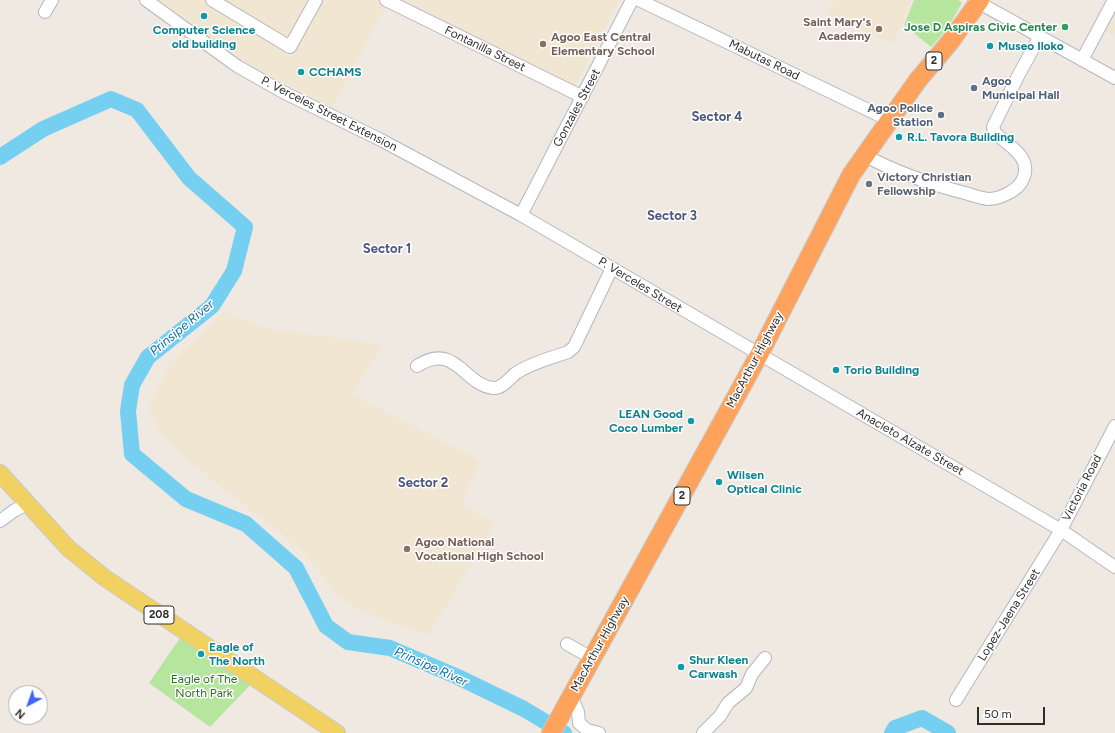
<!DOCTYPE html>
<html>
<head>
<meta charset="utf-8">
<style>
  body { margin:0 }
  #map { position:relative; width:1115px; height:733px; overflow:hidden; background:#efe9e1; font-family:Figtree,sans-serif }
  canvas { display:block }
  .north { position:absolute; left:8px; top:685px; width:40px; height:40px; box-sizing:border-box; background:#fff; border:1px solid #ababab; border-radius:50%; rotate:221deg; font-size:11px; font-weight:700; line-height:16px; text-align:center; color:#2e2e2e }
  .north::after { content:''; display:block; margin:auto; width:14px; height:18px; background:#4264fb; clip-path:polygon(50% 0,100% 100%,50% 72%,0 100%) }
  .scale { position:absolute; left:977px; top:707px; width:68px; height:18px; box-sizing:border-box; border:2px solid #2e2e2e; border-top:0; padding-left:5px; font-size:12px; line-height:14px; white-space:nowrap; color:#2e2e2e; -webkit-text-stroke:3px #fff; paint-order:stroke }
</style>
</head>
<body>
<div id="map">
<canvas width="1115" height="733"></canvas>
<div class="north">N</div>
<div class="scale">50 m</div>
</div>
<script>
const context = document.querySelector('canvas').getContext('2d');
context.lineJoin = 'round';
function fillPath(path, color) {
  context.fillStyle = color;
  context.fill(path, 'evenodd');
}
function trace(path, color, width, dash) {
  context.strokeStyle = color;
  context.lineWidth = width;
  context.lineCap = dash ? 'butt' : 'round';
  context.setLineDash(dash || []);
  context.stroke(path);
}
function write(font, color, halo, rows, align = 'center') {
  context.font = font + ' Figtree,sans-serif';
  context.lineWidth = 3;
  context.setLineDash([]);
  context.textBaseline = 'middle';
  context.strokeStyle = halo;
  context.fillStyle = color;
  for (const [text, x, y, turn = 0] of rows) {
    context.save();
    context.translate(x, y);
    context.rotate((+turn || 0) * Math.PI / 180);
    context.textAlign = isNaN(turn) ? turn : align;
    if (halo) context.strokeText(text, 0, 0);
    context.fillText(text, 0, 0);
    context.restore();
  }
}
const education = new Path2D(`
  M157,0H389L333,107L238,60Z
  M406,0H619L574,88Z
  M836,0H912L892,45L825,12Z
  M1115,5V36L1102,29Z
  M223,312L271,329L382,344L353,395L481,461L461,504L495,523L429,635L378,618L352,606L337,594L300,549L187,460L159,431L148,407L169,365Z`);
const green = new Path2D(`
  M914,0H958L962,3L947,29L931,47L904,25Z
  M182,635L252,683L210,727L149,683Z`);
const river = new Path2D(`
  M0,157L43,129L111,99L137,110L189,178L245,227L234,271L212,306L148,357L132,385L128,411L132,454L186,499L246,524L296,568L326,626L348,642L390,648L458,677L524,709L564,733
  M892,733L895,728L922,718L948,733`);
const minor = new Path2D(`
  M146,0L237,66L283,92L381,140L521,215L1061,530L1115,567
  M212,0L290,47L316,0
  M386,0L583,97
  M639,0L889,120
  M974,0L1115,78
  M45,12L52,0
  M1082,60L1114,0
  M864,155C895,172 930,184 965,193C972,195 981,198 988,199C999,199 1017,191 1022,181C1034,159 1010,146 995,133L993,127L1018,76L1040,36
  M521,215L632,0
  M417,366C455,341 464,385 493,388C502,389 510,378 516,373C531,363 551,358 568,352L574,347L612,268
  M0,521L15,510L28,504
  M567,644L592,658
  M571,696L578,712L579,723L587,730L599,733
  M956,700L1061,530L1115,426
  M703,733L720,716L728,703L746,688L752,674L765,658`);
const major = new Path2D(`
  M0,473L68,548L105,578L337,733`);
const highway = new Path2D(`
  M551,733L759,355L851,175L918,80L950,42L980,0`);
const markers = [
  [204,16,4,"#0f9aa8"],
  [1065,27,4,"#2e9e5b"],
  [879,29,4,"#8d6e63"],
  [543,44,4,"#8d6e63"],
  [990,46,4,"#0f9aa8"],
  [301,72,4,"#0f9aa8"],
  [974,88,4,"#5c6f8a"],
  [941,115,4,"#5c6f8a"],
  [899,137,4,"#0f9aa8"],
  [869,184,4,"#6b7280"],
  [836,370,4,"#0f9aa8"],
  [691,421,4,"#0f9aa8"],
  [719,482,4,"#0f9aa8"],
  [407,549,4,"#8d6e63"],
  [201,654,4,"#0f9aa8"],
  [681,667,4,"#0f9aa8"]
];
const shields = [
  [934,61,16],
  [682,496,16],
  [159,615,30]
];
const shieldNames = [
  ["2",934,61],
  ["2",682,496],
  ["208",159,615]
];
const educationNames = [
  ["Saint Mary's",871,22,"right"],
  ["Academy",871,36,"right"],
  ["Agoo East Central",551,37],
  ["Elementary School",551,51],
  ["Agoo National",415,542],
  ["Vocational High School",415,556]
];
const leisureNames = [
  ["Jose D Aspiras Civic Center",1057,27]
];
const cultureNames = [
  ["Computer Science",204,30,"center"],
  ["old building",204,44,"center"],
  ["Museo Iloko",998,46],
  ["CCHAMS",309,72],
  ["R.L. Tavora Building",907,137],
  ["Torio Building",844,370],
  ["LEAN Good",683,414,"right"],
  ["Coco Lumber",683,428,"right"],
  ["Wilsen",727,475],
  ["Optical Clinic",727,489],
  ["Eagle of",209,647],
  ["The North",209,661],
  ["Shur Kleen",689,660],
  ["Carwash",689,674]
];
const streetNames = [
  ["Fontanilla Street",485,49,26],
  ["Mabutas Road",764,60,26],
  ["Gonzales Street",577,108,-62],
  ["P. Verceles Street Extension",329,114,27],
  ["P. Verceles Street",640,285,31],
  ["MacArthur Highway",755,360,-62],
  ["Anacleto Alzate Street",910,442,30],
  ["Victoria Road",1082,488,-63],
  ["Lopez-Jaena Street",1009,615,-58],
  ["MacArthur Highway",600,644,-61]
];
const serviceNames = [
  ["Agoo",982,81],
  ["Municipal Hall",982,95],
  ["Agoo Police",933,108,"right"],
  ["Station",933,122,"right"]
];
const worshipNames = [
  ["Victory Christian",877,177],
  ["Fellowship",877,191]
];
const parkNames = [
  ["Eagle of The",204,679],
  ["North Park",204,693]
];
const neighbourhoodNames = [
  ["Sector 4",717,117],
  ["Sector 3",672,216],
  ["Sector 1",387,249],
  ["Sector 2",423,483]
];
const waterNames = [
  ["Prinsipe River",182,328,-40],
  ["Prinsipe River",431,667,24]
];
fillPath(education, '#f0e6d1');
fillPath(green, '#b6e59e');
trace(river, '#75cff0', 16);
trace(minor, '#b4b7c1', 14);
trace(major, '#c9c9c9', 18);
trace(highway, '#c9c9c9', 20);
trace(minor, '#fff', 12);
trace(major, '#f2d163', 16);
trace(highway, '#ffa35c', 18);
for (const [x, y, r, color] of markers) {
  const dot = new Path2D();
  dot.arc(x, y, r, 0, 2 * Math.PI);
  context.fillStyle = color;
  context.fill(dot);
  trace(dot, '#fff', 1.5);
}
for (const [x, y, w] of shields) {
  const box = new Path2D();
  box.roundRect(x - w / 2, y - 9, w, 18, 3);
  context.fillStyle = '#fff';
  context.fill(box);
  trace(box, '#2e2e2e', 1);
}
write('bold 11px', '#2e2e2e', null, shieldNames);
write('bold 12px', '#785e54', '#fff', educationNames, 'left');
write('bold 12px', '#27864d', '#fff', leisureNames, 'right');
write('bold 12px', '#0d838f', '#fff', cultureNames, 'left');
write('12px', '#2e2e2e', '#fff', streetNames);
write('bold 12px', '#4e5e75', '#fff', serviceNames, 'left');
write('bold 12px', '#5b616d', '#fff', worshipNames, 'left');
write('12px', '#2c6e1b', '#fff', parkNames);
write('bold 13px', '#4d5680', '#fff', neighbourhoodNames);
write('italic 13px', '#0d6fa3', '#fff', waterNames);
</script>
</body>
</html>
